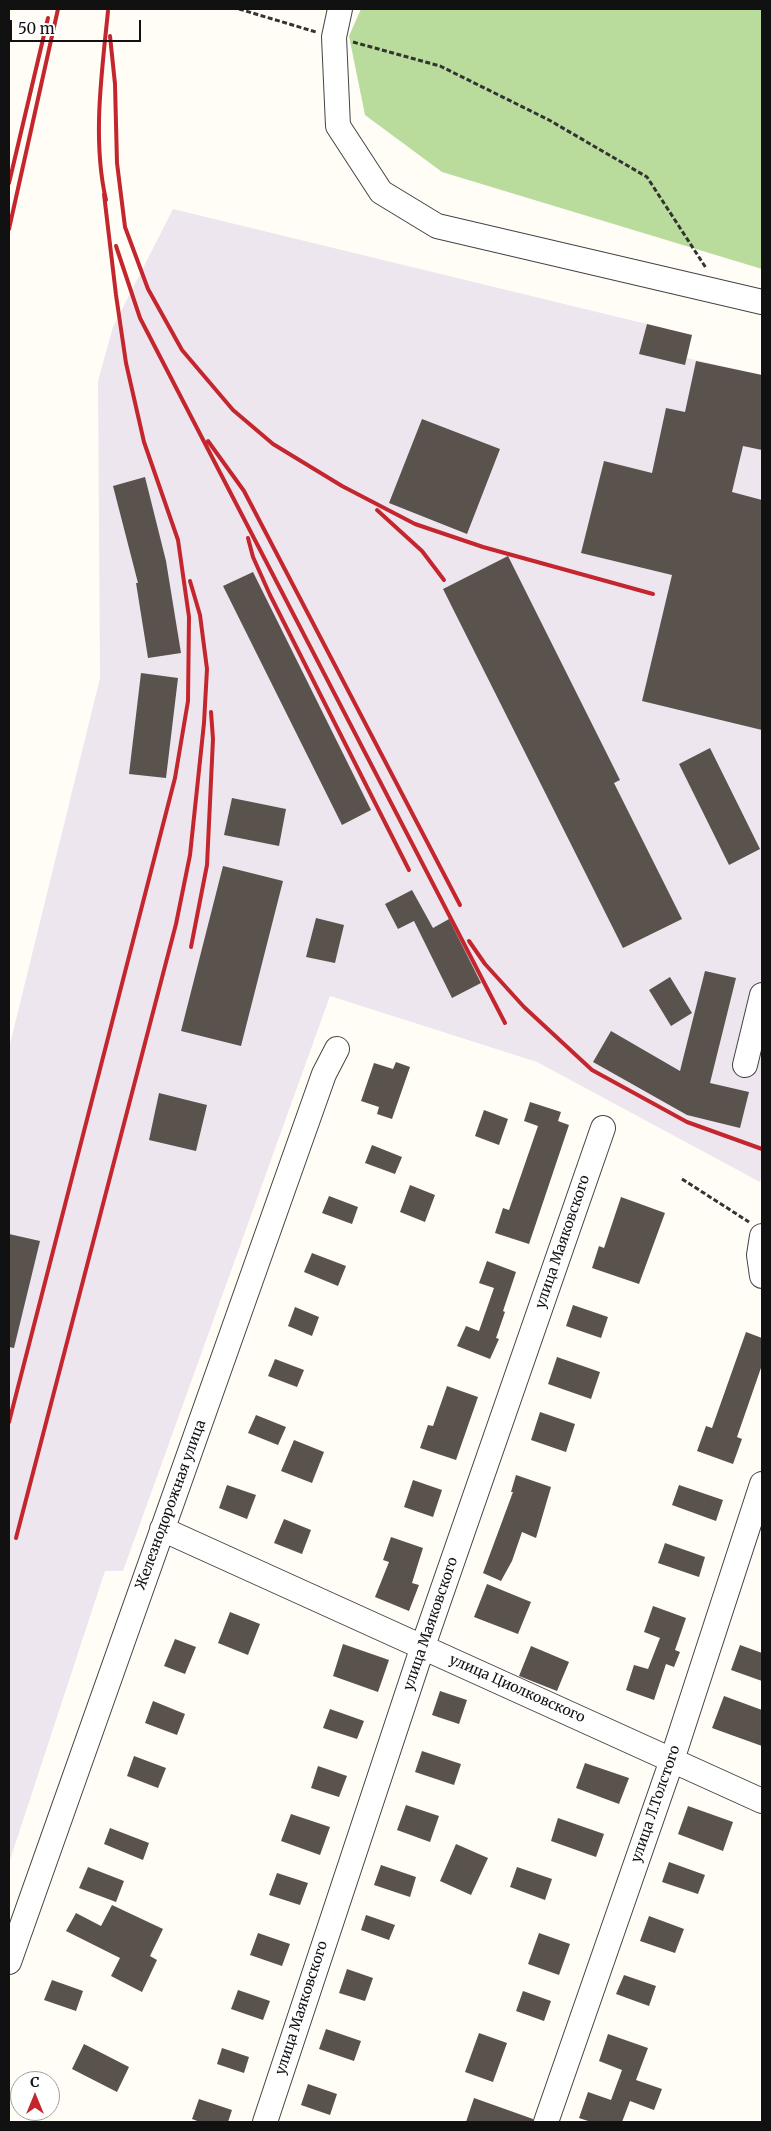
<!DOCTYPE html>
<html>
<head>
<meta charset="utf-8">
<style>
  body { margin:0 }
  #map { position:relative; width:771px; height:2131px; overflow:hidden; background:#fffdf5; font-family:Merriweather,serif }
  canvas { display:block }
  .frame { position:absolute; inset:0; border:10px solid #111; pointer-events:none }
  .north { position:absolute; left:10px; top:2071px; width:50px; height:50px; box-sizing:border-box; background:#fff; border:1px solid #a0a0a0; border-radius:50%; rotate:0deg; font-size:14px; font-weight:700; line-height:20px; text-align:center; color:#111 }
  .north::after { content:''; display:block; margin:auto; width:18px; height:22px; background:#c4262e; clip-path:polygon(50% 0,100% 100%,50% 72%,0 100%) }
  .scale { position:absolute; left:10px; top:20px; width:131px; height:22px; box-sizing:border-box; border:2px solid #111; border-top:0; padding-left:6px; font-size:15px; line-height:18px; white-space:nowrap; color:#111; -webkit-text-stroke:4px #fff; paint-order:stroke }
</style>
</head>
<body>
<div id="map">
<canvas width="771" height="2131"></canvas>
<div class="frame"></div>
<div class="north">С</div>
<div class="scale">50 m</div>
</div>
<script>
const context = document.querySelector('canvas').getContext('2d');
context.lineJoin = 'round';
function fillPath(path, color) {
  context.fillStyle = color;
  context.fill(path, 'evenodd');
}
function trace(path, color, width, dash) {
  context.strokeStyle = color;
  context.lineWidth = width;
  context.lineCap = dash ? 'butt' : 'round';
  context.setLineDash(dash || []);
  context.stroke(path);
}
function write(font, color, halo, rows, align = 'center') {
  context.font = font + ' Merriweather,serif';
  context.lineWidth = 5;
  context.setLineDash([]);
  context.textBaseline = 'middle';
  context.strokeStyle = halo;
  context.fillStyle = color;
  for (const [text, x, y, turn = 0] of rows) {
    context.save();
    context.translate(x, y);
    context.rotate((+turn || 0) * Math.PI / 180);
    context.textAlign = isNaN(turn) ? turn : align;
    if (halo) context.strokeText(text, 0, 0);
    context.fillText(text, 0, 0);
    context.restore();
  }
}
const industrial = new Path2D(`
  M173,209L692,335L687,358L762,375V1175L760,1182L537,1062L330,996L123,1571H105L9,1863V1048L100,678L98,381L113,327Z`);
const forest = new Path2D(`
  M361,9H762V269L442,172L365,115L349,36Z`);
const building = new Path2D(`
  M647,324L692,335L685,365L639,354Z
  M696,361L762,375V450L743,446L732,492L762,500V730L642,701L672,575L581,553L604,461L652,473L666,408L685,412Z
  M422,419L500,449L467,534L389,503Z
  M145,477L166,561L181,653L148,658L136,583H138L113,486Z
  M508,556L620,780L614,783L682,919L623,948L443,589Z
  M253,572L371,810L342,825L223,586Z
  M141,673L178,678L166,778L129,774Z
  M710,748L760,849L729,865L679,764Z
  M232,798L286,809L279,846L224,835Z
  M223,866L283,881L241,1046L181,1031Z
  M412,890L433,928L449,919L481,983L452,998L414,921L398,929L385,904Z
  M316,918L344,925L335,963L306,957Z
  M705,971L736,978L710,1083L749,1092L740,1128L687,1115L593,1062L611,1031L680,1071Z
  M670,977L692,1013L671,1026L649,990Z
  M396,1062L410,1067L392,1119L377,1114L379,1107L361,1101L374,1063L393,1069Z
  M159,1093L207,1105L196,1151L149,1140Z
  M530,1102L561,1112L558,1121L569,1125L529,1244L495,1233L503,1208L509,1210L538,1126L524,1121Z
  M484,1110L508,1119L499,1145L475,1136Z
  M372,1145L402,1157L395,1174L365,1163Z
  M410,1185L435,1195L425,1222L400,1212Z
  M329,1196L358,1207L352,1224L322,1213Z
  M621,1197L665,1213L639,1284L592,1268L599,1246L604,1248Z
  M9,1234L40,1241L14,1348L9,1347Z
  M312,1253L346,1266L338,1286L304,1272Z
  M487,1261L516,1272L503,1311L505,1312L496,1338L499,1339L490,1359L457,1346L466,1326L479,1331L494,1288L479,1283Z
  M573,1305L608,1317L601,1338L566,1326Z
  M295,1307L319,1317L312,1336L288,1326Z
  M746,1332L762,1338V1365L737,1437L742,1439L733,1464L697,1451L706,1426L712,1428Z
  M557,1357L600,1372L591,1399L548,1384Z
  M275,1359L304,1370L297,1387L268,1376Z
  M447,1386L478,1397L456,1460L420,1448L428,1425L433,1426Z
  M540,1412L575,1424L566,1452L531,1440Z
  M256,1415L286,1427L278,1445L248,1433Z
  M294,1440L324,1452L312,1483L281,1471Z
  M516,1475L551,1487L536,1538L522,1532L512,1561L501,1581L483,1573L513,1492H511Z
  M413,1480L442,1490L433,1517L404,1507Z
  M227,1485L256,1495L247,1519L219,1508Z
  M679,1485L723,1500L716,1521L672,1505Z
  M284,1519L311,1530L302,1554L274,1543Z
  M391,1537L423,1548L412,1583L419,1585L409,1611L375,1597L389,1562L383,1560Z
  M665,1543L705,1557L699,1577L658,1563Z
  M487,1584L531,1602L518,1634L474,1617Z
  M653,1606L686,1618L675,1650L680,1652L674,1667L666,1664L654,1700L626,1690L634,1665L648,1669L660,1638L644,1632Z
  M230,1612L260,1624L248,1655L218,1643Z
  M175,1639L196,1647L185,1674L164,1666Z
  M343,1644L389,1660L378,1692L333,1676Z
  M740,1645L762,1653V1681L731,1670Z
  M531,1646L569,1662L557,1691L519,1676Z
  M440,1691L467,1700L459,1724L432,1715Z
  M724,1696L762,1710V1746L712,1728Z
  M153,1701L185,1714L177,1735L145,1723Z
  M330,1709L364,1721L357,1739L323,1728Z
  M422,1751L461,1764L454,1785L415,1772Z
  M134,1756L166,1768L158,1788L127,1776Z
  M585,1763L629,1778L619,1804L576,1788Z
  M318,1766L347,1776L339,1797L311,1788Z
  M406,1805L439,1816L430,1842L397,1830Z
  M688,1806L733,1822L723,1851L678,1834Z
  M291,1814L330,1827L320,1855L281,1841Z
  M558,1818L604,1834L596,1857L551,1841Z
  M110,1828L149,1843L143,1860L104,1844Z
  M456,1844L488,1858L471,1895L440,1881Z
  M669,1862L705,1875L698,1894L662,1882Z
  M381,1865L416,1877L410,1897L374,1885Z
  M88,1867L124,1881L116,1902L79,1888Z
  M517,1867L552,1879L545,1900L510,1887Z
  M277,1873L308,1883L300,1905L269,1895Z
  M112,1905L163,1929L150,1956L157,1960L142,1992L111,1976L120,1958L66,1931L76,1913L101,1926Z
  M366,1915L395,1925L389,1940L361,1930Z
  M649,1916L684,1929L675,1953L640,1941Z
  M258,1933L290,1944L282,1966L250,1955Z
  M539,1933L570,1944L559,1975L528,1964Z
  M347,1969L373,1978L365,2001L339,1993Z
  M624,1975L656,1986L649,2006L616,1994Z
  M52,1980L83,1991L76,2011L44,2000Z
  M238,1990L270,2001L263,2020L231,2009Z
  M523,1991L551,2001L544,2021L516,2011Z
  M326,2029L361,2041L354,2061L319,2049Z
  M479,2033L507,2043L493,2082L465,2072Z
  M608,2034L648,2048L636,2080L662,2089L654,2110L630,2101L622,2122H591L579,2118L588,2092L611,2100L622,2070L599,2061Z
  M84,2044L129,2067L117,2092L72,2069Z
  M222,2048L249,2057L244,2073L217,2064Z
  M308,2084L337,2094L330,2115L301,2105Z
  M474,2098L533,2119V2122H466Z
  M199,2099L232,2110L228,2122H200L192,2119Z`);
const path = new Path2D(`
  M239,9L316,32
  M353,42L440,66L549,120L647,177L706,268
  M682,1179L749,1222`);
const minor = new Path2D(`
  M340,9L334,37L338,126L381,192L437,226L762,302
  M745,1065L762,995
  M762,1236L759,1255L762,1276
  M162,1529L762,1801
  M9,1962L324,1074L337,1049
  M265,2122L423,1646L603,1128
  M546,2122L672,1760L762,1484`);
const rail = new Path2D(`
  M110,36L115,84L117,163L125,227L148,289L182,350L233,410L273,444L342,486L415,524L483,547L653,594
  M9,183L48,18
  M106,200C92,139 102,72 108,11
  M9,229L58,9
  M116,246L140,318L505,1023
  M208,441L244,491L460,905
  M377,510L422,551L444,580
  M248,538L253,557L270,595L409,870
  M469,941L485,964L524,1007L592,1070L687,1122L762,1149
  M191,947L207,865L213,739L211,712
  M9,1422L175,778L188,701L189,617L178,540L144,442L126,363L116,295L104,194
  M16,1538L176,924L190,855L204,723L207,669L200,615L190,581`);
const streetNames = [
  ["улица Маяковского",563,1242,-71],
  ["Железнодорожная улица",171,1505,-70],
  ["улица Маяковского",431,1624,-71],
  ["улица Циолковского",517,1689,24],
  ["улица Л.Толстого",656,1804,-71],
  ["улица Маяковского",302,2008,-72]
];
fillPath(industrial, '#eee6ef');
fillPath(forest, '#b9dc9c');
fillPath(building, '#5a524d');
trace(minor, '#444', 26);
trace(path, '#333', 3, [5, 2.5]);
trace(minor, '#fff', 24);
trace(rail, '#c4262e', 4);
write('14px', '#111', '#fff', streetNames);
</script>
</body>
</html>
